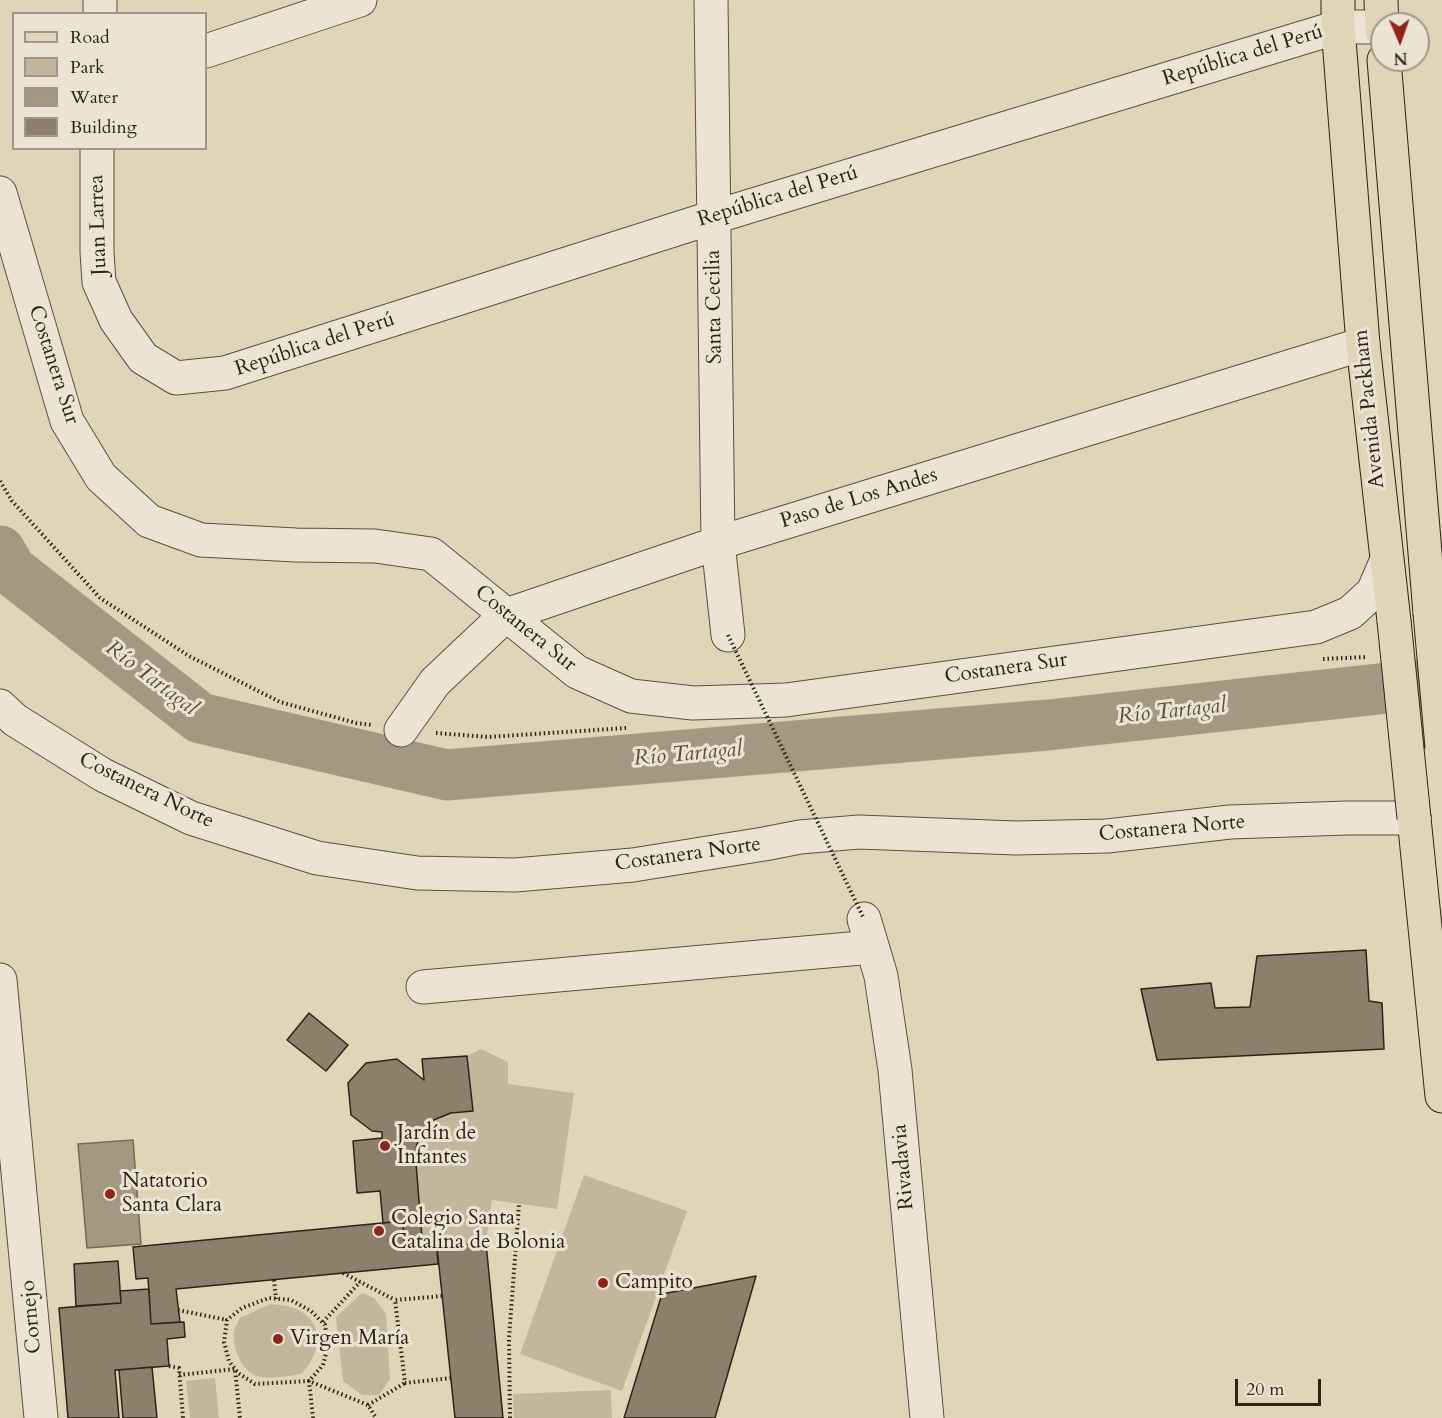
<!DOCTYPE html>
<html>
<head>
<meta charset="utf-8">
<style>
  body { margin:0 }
  #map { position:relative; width:1442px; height:1418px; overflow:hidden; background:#e1d5b9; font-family:Cardo,serif }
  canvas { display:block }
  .legend { position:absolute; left:12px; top:12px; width:195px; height:138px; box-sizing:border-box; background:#ece4d2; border:2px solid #a19687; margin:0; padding:8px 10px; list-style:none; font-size:18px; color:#312117 }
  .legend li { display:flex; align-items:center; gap:12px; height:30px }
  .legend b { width:30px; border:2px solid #a19687 }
  .north { position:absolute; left:1370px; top:12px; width:60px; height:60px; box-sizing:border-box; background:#ece4d2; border:2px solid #a19687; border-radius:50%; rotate:178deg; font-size:16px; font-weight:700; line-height:24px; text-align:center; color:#312117 }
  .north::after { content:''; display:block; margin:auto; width:21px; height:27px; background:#8f2418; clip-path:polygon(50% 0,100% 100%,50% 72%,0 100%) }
  .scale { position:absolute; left:1235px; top:1379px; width:86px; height:27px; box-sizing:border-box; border:3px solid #312117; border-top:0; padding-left:8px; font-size:18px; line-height:21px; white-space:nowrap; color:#312117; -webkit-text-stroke:4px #ece4d2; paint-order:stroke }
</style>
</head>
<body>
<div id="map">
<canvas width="1442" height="1418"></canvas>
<ul class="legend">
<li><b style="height:8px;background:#e1d5b9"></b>Road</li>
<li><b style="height:16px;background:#c3b69d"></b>Park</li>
<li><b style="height:16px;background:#a59882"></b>Water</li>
<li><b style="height:16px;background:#8d7f6b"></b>Building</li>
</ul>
<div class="north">N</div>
<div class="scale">20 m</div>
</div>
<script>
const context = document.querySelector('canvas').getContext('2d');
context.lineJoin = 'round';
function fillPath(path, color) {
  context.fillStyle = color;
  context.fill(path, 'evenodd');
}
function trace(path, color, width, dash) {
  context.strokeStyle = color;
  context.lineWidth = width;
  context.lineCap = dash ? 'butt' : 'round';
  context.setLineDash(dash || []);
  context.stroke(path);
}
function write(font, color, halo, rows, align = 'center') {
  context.font = font + ' Cardo,serif';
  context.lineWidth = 6;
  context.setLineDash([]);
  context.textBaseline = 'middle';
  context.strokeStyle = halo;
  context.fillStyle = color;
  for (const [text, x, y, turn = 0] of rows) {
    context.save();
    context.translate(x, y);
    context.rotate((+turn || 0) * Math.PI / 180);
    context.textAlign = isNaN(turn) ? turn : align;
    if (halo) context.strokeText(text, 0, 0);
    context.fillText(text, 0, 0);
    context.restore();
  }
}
const green = new Path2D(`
  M481,1049L508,1062V1084L574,1093L557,1209L492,1200L486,1243L437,1247L435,1237L422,1238C420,1209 403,1139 432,1121C444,1113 459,1112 473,1111L467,1056Z
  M584,1175L687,1211L622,1391L520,1354Z
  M362,1293L374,1298L386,1314L390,1379L379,1395H362L343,1381L336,1317Z
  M270,1304C281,1305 293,1306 302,1312C326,1327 319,1357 301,1374C288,1376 270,1380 257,1376C241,1371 232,1347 234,1331C235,1327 238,1322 240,1318Z
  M215,1378L219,1418H190L186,1381Z
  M611,1390L612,1418H514L513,1394Z`);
const water = new Path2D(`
  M133,1140L141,1244L87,1248L78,1144Z`);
const river = new Path2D(`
  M0,551L11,570L200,718L447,775L1048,725L1442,682`);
const building = new Path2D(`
  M1366,950L1369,1001L1382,1003L1384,1049L1157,1060L1141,989L1211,983L1215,1008L1250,1007L1257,956Z
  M309,1013L348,1045L326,1071L287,1040Z
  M467,1056L473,1111L451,1113L431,1121L420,1135L415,1151L422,1238L404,1240L403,1221L383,1223L380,1191L357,1193L353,1141L382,1138V1132L372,1131L351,1115L348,1083L366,1063L397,1059L424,1080L422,1059Z
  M403,1221L404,1240L436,1237L438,1264L176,1289L180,1322L151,1324L148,1278L136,1279L133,1247Z
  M486,1243L503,1418H455L437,1247Z
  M118,1261L121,1303L76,1306L74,1264Z
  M756,1276L715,1418H624L662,1294Z
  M149,1289L151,1324L184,1322L185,1337L167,1339L169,1366L115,1370L119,1418H68L59,1308L121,1303L120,1291Z
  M152,1367L157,1418H123L119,1370Z`);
const path = new Path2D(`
  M0,481L12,501L100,598L189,656L280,702L356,723L372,725
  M1323,659L1367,657
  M436,733L488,737L626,728
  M343,1273L395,1300
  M274,1280L276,1299
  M442,1296L395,1300L405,1383L451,1378
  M178,1310L227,1320
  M323,1322L360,1282
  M169,1366L179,1368L183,1418
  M179,1375L235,1369L240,1418
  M368,1405L405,1383
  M313,1418L309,1381L323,1365L328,1346L325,1325L311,1311L291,1300L269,1298L242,1308L227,1320L224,1342L229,1361L238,1373L255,1384L309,1381L368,1405L376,1418
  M510,1418L509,1338L519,1204`);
const minor = new Path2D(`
  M711,0L718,543L728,635
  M100,14V0
  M206,51L360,0
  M97,148V252L99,282L116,320L143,358L176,378L225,373L714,217L1338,27H1382
  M0,193L67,421L101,477L149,521L201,540L296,545L375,546L431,554L577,672L631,696L693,703L786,700L1316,627L1350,613L1373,592L1386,562
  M0,706L15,720L103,775L191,818L317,858L417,873L515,875L633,865L764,844L800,837L859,832L1016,838L1107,836L1230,822L1347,818H1414
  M401,730L435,682L506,615L718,543L1363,344
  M864,919L881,976L895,1070L927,1418
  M0,980L41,1418
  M423,987L872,947`);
const major = new Path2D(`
  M1338,0V27L1363,344L1394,621
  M1381,0L1382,31
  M1384,60L1430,613
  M1414,818L1442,1096`);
const pathBridge = new Path2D(`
  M728,635L864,919`);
const majorBridge = new Path2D(`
  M1430,613L1442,747
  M1394,621L1414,818`);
const markers = [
  [385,1146,6,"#8f2418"],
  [110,1194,6,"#8f2418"],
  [379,1231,6,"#8f2418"],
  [603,1283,6,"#8f2418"],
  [278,1339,6,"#8f2418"]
];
const streetNames = [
  ["República del Perú",1243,56,-17],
  ["República del Perú",778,197,-17],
  ["Juan Larrea",99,225,-92],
  ["Santa Cecilia",715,307,-91],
  ["República del Perú",315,345,-18],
  ["Costanera Sur",53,365,72],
  ["Avenida Packham",1370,409,-96],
  ["Paso de Los Andes",859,499,-17],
  ["Costanera Sur",525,629,39],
  ["Costanera Sur",1006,669,-8],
  ["Costanera Norte",146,791,26],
  ["Costanera Norte",1172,829,-5],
  ["Costanera Norte",688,855,-8],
  ["Rivadavia",904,1167,-95],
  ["Cornejo",32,1317,-95]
];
const poiNames = [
  ["Jardín de",397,1134],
  ["Infantes",397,1158],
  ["Natatorio",122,1182],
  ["Santa Clara",122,1206],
  ["Colegio Santa",391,1219],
  ["Catalina de Bolonia",391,1243],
  ["Campito",615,1283],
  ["Virgen María",290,1339]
];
const waterNames = [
  ["Río Tartagal",151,679,37],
  ["Río Tartagal",1172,712,-6],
  ["Río Tartagal",688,755,-5]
];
fillPath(green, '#c3b69d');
fillPath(water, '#a59882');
trace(water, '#776857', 1.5);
trace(river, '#a59882', 51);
fillPath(building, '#8d7f6b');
trace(building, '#312117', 1.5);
trace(minor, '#5d4e40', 35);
trace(major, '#312117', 35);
trace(path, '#312117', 4, [1.5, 3]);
trace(minor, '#ece4d2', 33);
trace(major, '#e1d5b9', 33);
trace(majorBridge, '#312117', 35, []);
trace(pathBridge, '#312117', 4, [1.5, 3]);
trace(majorBridge, '#e1d5b9', 33);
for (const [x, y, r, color] of markers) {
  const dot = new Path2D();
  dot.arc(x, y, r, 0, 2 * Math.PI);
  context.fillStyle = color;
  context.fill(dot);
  trace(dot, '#ece4d2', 2);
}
write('21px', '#312117', '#ece4d2', streetNames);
write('21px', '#312117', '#ece4d2', poiNames, 'left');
write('italic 22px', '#5a4b3c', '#ece4d2', waterNames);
</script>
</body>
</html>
